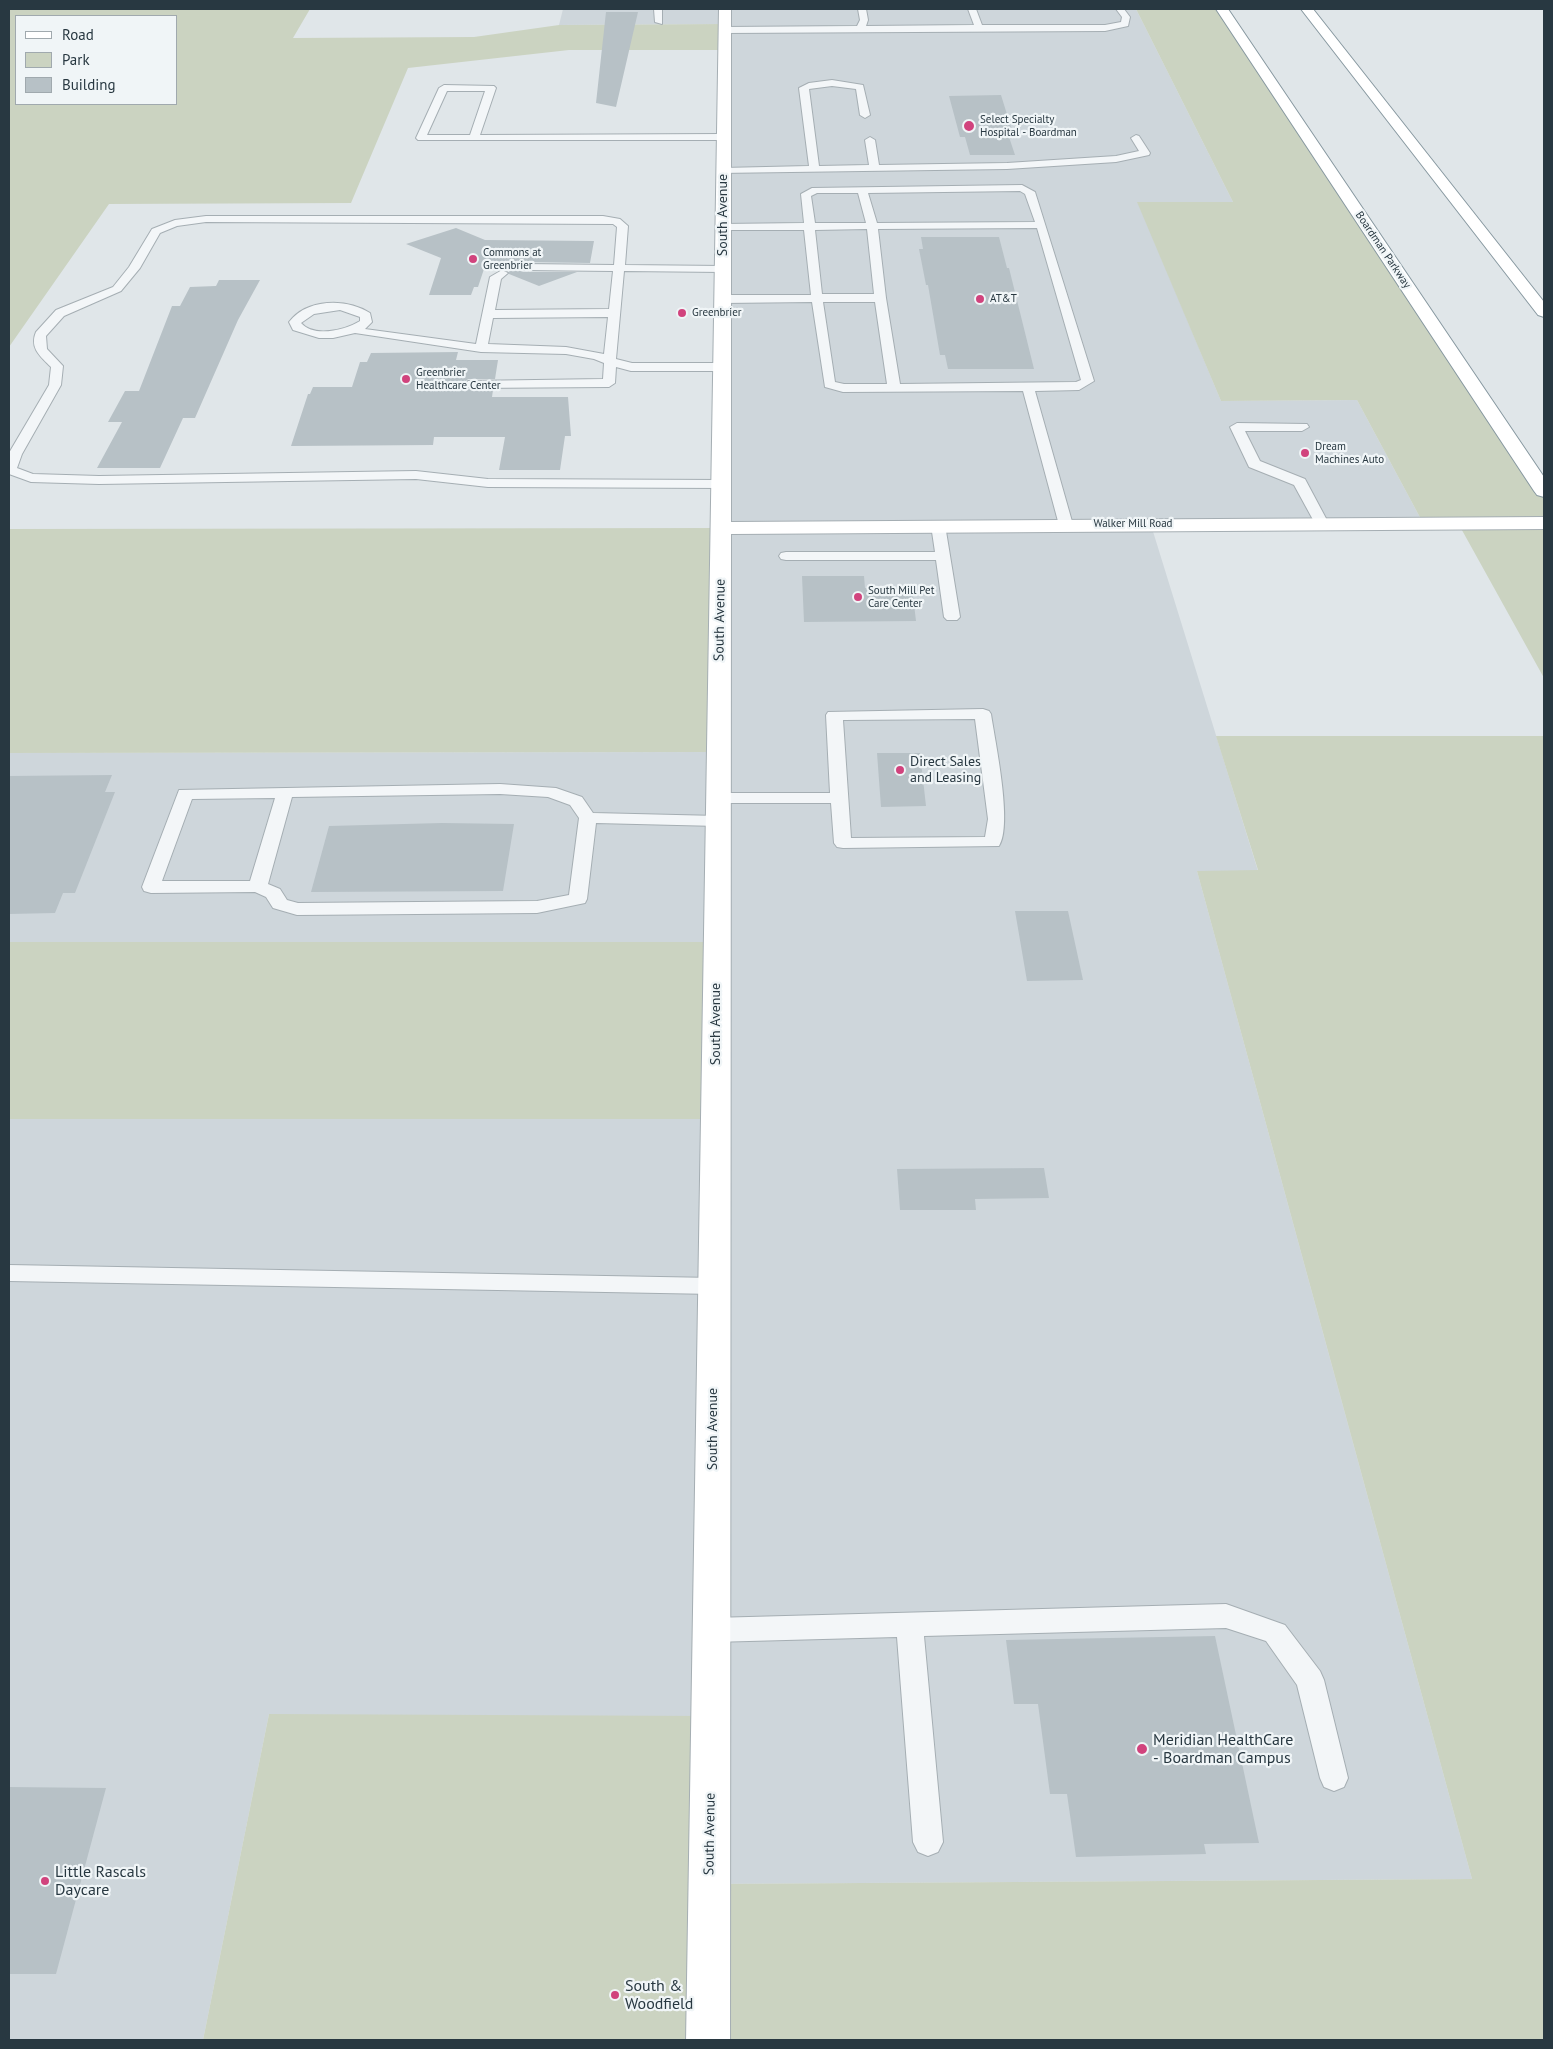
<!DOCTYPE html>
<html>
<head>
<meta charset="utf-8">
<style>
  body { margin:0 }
  #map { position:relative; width:1553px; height:2049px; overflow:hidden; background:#e0e6e9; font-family:"PT Sans",sans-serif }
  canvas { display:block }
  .frame { position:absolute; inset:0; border:10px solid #283841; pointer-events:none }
  .legend { position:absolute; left:15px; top:15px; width:162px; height:90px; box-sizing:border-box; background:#f0f5f7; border:1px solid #a0a9ae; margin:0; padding:6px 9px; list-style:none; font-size:15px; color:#283841 }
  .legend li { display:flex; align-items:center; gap:10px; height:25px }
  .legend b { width:25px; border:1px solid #a0a9ae }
</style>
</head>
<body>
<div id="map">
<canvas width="1553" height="2049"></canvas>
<div class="frame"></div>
<ul class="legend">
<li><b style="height:6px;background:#fff"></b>Road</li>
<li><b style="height:14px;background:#cbd3c1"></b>Park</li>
<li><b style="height:14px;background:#b7c1c6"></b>Building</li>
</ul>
</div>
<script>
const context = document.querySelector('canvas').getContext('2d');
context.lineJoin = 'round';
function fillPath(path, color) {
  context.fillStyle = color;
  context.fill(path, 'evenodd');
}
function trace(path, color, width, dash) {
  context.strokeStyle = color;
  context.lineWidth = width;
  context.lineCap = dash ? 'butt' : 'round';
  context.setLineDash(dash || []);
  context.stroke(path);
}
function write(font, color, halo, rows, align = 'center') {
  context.font = font + ' "PT Sans",sans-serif';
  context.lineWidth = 4.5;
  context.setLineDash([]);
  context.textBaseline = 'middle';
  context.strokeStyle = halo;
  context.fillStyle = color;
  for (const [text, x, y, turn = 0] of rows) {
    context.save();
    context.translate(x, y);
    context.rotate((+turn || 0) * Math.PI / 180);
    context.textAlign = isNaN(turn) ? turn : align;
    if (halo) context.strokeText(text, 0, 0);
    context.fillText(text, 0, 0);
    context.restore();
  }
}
const built = new Path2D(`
  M563,9H1136L1233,202H1138L1221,401L1357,400L1423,523L1151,525L1258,871H1197L1472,1879L710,1884L269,1714L203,2040H9V1119H715L716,942H9V753L719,752L725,24L559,25Z`);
const green = new Path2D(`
  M9,9H310L293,38L474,37L559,25L725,24V50H569L408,68L351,203L109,204L9,347ZM16,16H176V104H16Z
  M1136,9H1222L1544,491V678L1458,523H1423L1357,400L1221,401L1137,202H1233Z
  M721,528L719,752L9,753V529Z
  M1216,736H1544V2040H203L269,1714L711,1716L710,1884L1472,1879L1197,871L1258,870Z
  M9,942H717L716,1119H9Z`);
const building = new Path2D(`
  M606,12H638L616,107L596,103Z
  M1001,95L1014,137H1009L1015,155H970L965,137H960L949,96Z
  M456,228L485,240L594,241L590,263L523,262L515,266L523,272H577L539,286L509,274V271L503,268L498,270L485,266L478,287H474L471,295H429L441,258L406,244Z
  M921,237H999L1007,268H1009L1034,369H948L945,355H940L928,285H926L919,249H923Z
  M219,280H260L238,320L195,418H183L160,468H97L122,422H108L125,391H139L172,306H180L190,287L216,286Z
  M458,352L456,360H498L495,379H468L464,383L468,389L493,390L492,397H568L571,436H565L560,470H499L505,437H434L433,445L291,446L308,394H310L313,387H352L360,362H367L371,353Z
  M802,576H864L865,588H912L916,621L804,622Z
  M877,753H920L926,806L881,807Z
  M112,775L105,792H115L75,893H63L55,913L9,914V776Z
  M442,823L514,824L503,891L311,892L329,826Z
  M1015,911H1068L1083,980L1027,981Z
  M1044,1168L1049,1198L975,1199L976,1210H900L897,1169Z
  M1215,1636L1259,1843L1204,1844L1206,1854L1076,1857L1067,1794H1050L1038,1704H1014L1006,1640Z
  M9,1787L106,1788L56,1974H9Z`);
const lane = new Path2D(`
  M654,9H662V24L655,22Z
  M858,9H866L868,20L866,26L974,25L968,9H976L982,25H1105L1121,22L1122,17L1116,9H1124L1130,17L1128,26L1105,31L725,33L721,30L725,27L857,26L860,20Z
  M832,80L863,85L870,115L865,118L860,115L856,89L832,86L809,89L819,166L869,165L865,140L870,137L875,140L879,165L1007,163L1116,156L1139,151L1131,138L1136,135L1139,136L1150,153L1149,155L1116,162L1007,169L719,173L718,171L719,169L723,168L809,166L799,88L809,83Z
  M444,85L494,86L496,88L480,135L724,134L729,137L724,140H418L416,138L439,88ZM447,91H485L470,135H427Z
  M1022,185L1035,192L1094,381L1079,390L1035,391L1073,525L1071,528H1061L1059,525L1023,391L843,392L825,387L812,302L723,303L717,299L723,295H811L804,230H723L718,227L723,224L804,223L801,194L812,188ZM1020,191L1025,194L1035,222L877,223L868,193ZM817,193H858L866,223H815L811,196ZM1037,228L1081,380L1076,382L900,384L886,298L878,229ZM867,229L874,294H822L815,230ZM823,302H875L887,384H844L835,382Z
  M206,216H603L620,219L628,226L625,265L723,266L729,269L723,272L624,271L616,359L632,363H722L728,367L722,371H631L616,367L615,383L609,387L472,388L468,387L466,384L468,381L603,379L604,363L594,359L566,354L481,352L355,333L333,338H319L293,330L289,322C307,298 347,298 370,313L372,322L365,329L476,344L490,277L502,270L508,273L501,279L495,310L609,309L613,271L523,270L517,267L523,264L614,265L617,227L613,224L206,222L177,226L160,233L140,268L121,291L64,316L46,336L47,349L63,366L61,385L22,454L17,468L33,474L99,476L416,471L488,479L722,480L729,484L722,488L488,487L416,479L99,484L31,482L9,474V453L49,385L51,367C41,357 29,348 36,332L56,310L113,287L129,267L152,229L175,220ZM340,310L360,317V321C345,330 314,338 301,323L314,314ZM608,317L604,354L566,347L488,344L493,318Z
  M1237,423L1307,424L1309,427L1302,431H1245L1260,461L1305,479L1329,524L1327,527H1317L1294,485L1249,467L1230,427Z
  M938,521L943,522L945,525L960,617L957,620H947L944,617L936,560H786L781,559L779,556L781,553L786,552H935L931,525L933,522Z
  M983,709L989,711L991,714C995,741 1013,825 999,846L843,848L837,847L834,843L831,803H719L713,802L710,798L713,794L719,793H830L826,715L828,712ZM975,719L988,819L985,837L851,838L843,720Z
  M500,784L556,788L582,797L593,813L718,816L724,817L727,821L724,825L718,826L596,823L587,899L585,903L537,913L297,915L273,908L266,897L255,892L151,893L144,891L142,887L179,790ZM500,794L548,797L570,805L579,818L569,895L537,901L298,903L287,900L280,889L268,884L292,797ZM275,798L250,881H162L192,799Z
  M9,1265L714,1278L722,1280L725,1286L722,1292L714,1294L9,1281Z
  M1226,1604L1285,1625L1320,1671L1324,1680L1348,1778L1344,1787L1334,1791L1324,1787L1320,1778L1297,1685L1266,1641L1226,1628L924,1636L943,1842L938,1852L928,1856L918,1852L913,1842L897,1637L712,1642L702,1638L699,1630L702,1622L712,1618Z`);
const secondary = new Path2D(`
  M719,9H731V522L1544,517V529L731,534L730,2040H686Z`);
const highway = new Path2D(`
  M1216,9H1228L1544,477V497L1537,495L1534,491Z
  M1301,9H1313L1544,302V317L1538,315Z`);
const markers = [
  [969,126,6,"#d1437d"],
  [473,259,5,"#d1437d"],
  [980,299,5,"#d1437d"],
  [682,313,5,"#d1437d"],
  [406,379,5,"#d1437d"],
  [1305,453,5,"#d1437d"],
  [858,597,5,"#d1437d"],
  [900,770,5,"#d1437d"],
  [1142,1749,6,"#d1437d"],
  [45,1881,5,"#d1437d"],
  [615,1995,5,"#d1437d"]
];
const farPoinames = [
  ["Select Specialty",980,120],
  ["Hospital - Boardman",980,133],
  ["Commons at",483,253],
  ["Greenbrier",483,266],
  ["AT&T",990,299],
  ["Greenbrier",692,313],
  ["Greenbrier",416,373],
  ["Healthcare Center",416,386],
  ["Dream",1315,447],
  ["Machines Auto",1315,460],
  ["South Mill Pet",868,591],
  ["Care Center",868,604]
];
const farStreetnames = [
  ["Boardman Parkway",1383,250,56],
  ["Walker Mill Road",1133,524]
];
const streetNames = [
  ["South Avenue",723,215,-90],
  ["South Avenue",720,620,-89],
  ["South Avenue",716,1024,-90],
  ["South Avenue",713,1429,-90],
  ["South Avenue",710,1834,-89]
];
const poiNames = [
  ["Direct Sales",910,762],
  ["and Leasing",910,778]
];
const nearPoinames = [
  ["Meridian HealthCare",1153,1740],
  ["- Boardman Campus",1153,1758],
  ["Little Rascals",55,1872],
  ["Daycare",55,1890],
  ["South &",625,1986],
  ["Woodfield",625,2004]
];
fillPath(built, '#ced6db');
fillPath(green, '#cbd3c1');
fillPath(building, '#b7c1c6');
trace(lane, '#a5aeb3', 2);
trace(secondary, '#a5aeb3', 2);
trace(highway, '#8798a0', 2);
fillPath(lane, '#f3f6f8');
fillPath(secondary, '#fff');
fillPath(highway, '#fff');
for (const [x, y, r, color] of markers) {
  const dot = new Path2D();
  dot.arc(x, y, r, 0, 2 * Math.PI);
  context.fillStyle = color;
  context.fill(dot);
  trace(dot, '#f0f5f7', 2);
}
write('11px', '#283841', '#f0f5f7', farPoinames, 'left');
write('11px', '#283841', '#f0f5f7', farStreetnames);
write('14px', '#283841', '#f0f5f7', streetNames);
write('14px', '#283841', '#f0f5f7', poiNames, 'left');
write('16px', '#283841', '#f0f5f7', nearPoinames, 'left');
</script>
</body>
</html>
